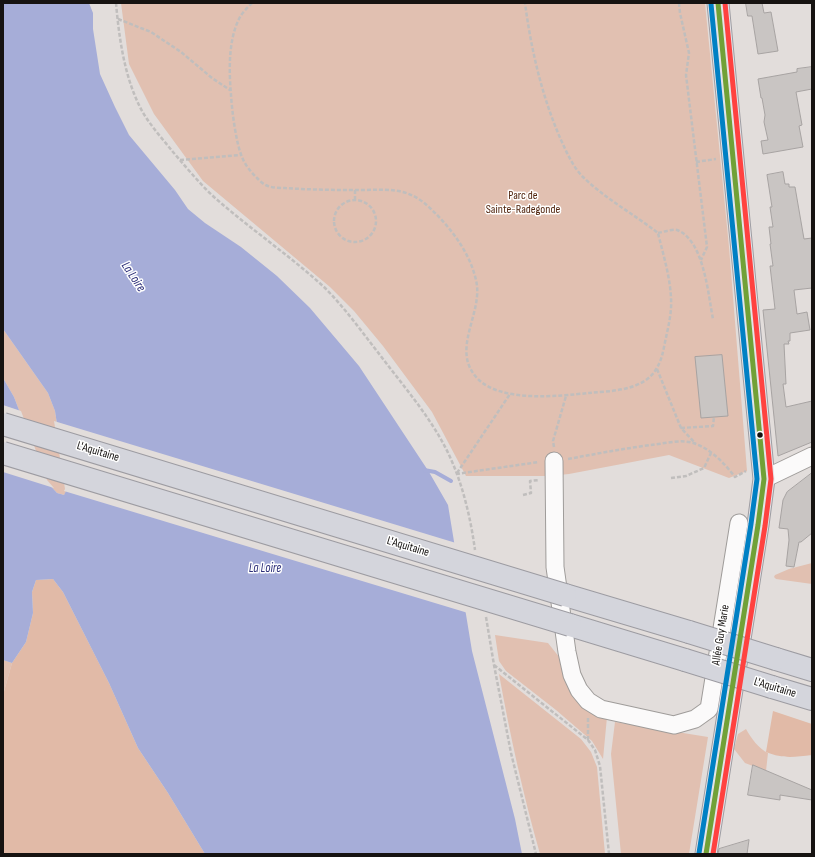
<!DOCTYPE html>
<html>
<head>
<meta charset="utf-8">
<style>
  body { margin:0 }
  #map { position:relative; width:815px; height:857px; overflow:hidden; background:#e2dddb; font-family:"Sofia Sans Condensed",sans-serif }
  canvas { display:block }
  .frame { position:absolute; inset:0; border:4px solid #161311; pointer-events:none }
</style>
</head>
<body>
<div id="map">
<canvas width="815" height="857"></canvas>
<div class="frame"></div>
</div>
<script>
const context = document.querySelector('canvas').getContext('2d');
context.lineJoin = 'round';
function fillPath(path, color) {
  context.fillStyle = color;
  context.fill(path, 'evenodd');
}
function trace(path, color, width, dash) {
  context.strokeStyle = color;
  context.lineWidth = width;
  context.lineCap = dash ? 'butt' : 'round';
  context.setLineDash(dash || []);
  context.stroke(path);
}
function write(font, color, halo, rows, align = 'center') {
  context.font = font + ' "Sofia Sans Condensed",sans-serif';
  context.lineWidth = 3;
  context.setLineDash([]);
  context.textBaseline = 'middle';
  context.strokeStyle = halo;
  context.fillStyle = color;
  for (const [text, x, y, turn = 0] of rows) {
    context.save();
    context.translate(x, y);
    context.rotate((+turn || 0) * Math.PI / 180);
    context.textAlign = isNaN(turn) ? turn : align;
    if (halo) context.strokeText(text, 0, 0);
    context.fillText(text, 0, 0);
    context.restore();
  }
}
const green = new Path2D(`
  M121,3H705L729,247L747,471L729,478L669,455L569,474L549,476H466L432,412L383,346L354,311L330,287L203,181L154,114L129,64Z
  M3,329L48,393L55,411L67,490L64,495L57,493L46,481L14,397L3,378Z
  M812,563V584L776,579L774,577L775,575L789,569Z
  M495,635L548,643L607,717L603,759L592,741L556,710L506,671L499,661Z
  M3,660L12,663L3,695Z
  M499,674L581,739L591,752L597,767L605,854H540C523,794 510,735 499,674Z
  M615,722L708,737L689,854H621L611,754Z
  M746,729C751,738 759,749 768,753L766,771L745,763L734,749L738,734Z`);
const forest = new Path2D(`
  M53,579L63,592L109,683L138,748L168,793L205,854H3V695L12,663L26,642L33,613L32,592L36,580Z
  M773,711L812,724V755C794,757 783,759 766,752Z`);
const water = new Path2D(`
  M3,3H89L93,13V29L100,74L115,107L129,135L175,190L188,209L205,223L241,247L277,276L310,308L359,366L429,472L448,505L472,651L515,819L522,854H205L168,793L138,748L109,683L63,592L53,579L36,580L32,592L33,613L26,642L12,663L3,660V378L14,397L46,481L57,493L64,495L67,489L55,411L48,393L3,329Z`);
const pier = new Path2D(`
  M3,405L21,411L47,480L54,488L3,472Z
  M54,421L456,543L468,613L64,491L65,489Z`);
const stream = new Path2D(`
  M424,470L435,472L451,481`);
const building = new Path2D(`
  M746,3H762L764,13L771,12L778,51L758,54L752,16H748Z
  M812,67V89L796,92L802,125L799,126L803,147L763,154L761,141L768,140L764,122L765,115L762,98H761L758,79L797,72V69Z
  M783,172L785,184H789V187H795L804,239L812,238V288L794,290L797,314L807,312L810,330L790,333V341H788L789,344H784L786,384H783L786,407L812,401V442L778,456L763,310L775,309L770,266H773L770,244H771L769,227H773L770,207H772L767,175Z
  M722,355L728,416L701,418L695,357Z
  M812,473V533L801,542H799L794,567L786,566L789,540L788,529L779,528L783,500L787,492Z
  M753,765L812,790V800L780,795V800L748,795Z
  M749,840L747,854H718L719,849Z`);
const path = new Path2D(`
  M116,3C119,37 124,74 139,105C147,122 161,137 173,152C186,167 199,183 214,197C249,228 289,255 324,287C345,308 362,332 380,355C402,384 426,412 443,443C461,476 470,514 475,550
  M252,3C248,7 243,12 240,17C228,39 229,71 231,95C232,111 236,143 242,157C245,165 251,172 257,178C260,181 264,185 268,186C273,188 280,188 285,188C312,190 339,190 366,190C393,189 411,189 431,209C451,228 470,253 476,280C484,313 450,349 477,378C500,403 559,396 589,393C610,391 641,391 655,371C661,362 663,353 665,342C668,328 672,313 671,298C670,276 663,254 658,233C635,215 603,197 583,177C573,167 567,153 561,140C542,97 531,49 525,3
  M679,3L680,13L689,53L686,75L707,247L701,260
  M118,19L151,32L181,52L212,78L230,90
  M180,160L241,155
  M696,162L716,159
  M334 221a21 21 0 1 1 42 0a21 21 0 1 1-42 0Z
  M355,200V190
  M658,233C663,232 672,229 677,230C704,240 708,294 713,319
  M657,369L681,428L695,443
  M681,428L713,426L714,417
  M554,447L553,441L566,396
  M568,459C595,454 622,449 650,445C664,444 682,438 696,444C712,450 725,464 735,477L746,471
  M457,473L510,394
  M456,474L539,462
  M671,478L686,476L704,468L711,453
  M523,495L531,493L530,481L539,480
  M486,617L494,665L511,753L536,854
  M494,665L588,740L595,750L600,766L609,854
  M588,718V740`);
const minor = new Path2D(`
  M554,461L555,567L567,652L572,675L579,690L588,701L601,709L674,725L695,719L709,709L739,523
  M764,479L812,456`);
const major = new Path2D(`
  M706,854L758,525L764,479L718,3`);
const highway = new Path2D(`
  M565,595L689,632
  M570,625L685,660
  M776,659L812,670
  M772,687L812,699`);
const highwayBridge = new Path2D(`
  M3,424L565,595
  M3,453L570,625
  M689,632L776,659
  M685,660L772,687`);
const bus1 = new Path2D(`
  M706,854L758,525L764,479L718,3`);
const bus2 = new Path2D(`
  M713,854L765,526L771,479L725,3`);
const bus3 = new Path2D(`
  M699,853L751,524L757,479L711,4`);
const markers = [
  [760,435,3.5,"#161311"]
];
const parkNames = [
  ["Parc de",523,196],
  ["Sainte-Radegonde",523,210]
];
const streetNames = [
  ["L'Aquitaine",98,452,17],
  ["L'Aquitaine",408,547,17],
  ["Allée Guy Marie",721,635,-81],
  ["L'Aquitaine",775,688,17]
];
const waterNames = [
  ["La Loire",133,277,56],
  ["La Loire",265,569]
];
fillPath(green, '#e1c0b1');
fillPath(forest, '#e1baa7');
fillPath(water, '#a6add8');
fillPath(pier, '#e2dddb');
trace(stream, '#a6add8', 4);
fillPath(building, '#c9c5c3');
trace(building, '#a7a3a2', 1);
trace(minor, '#9f9c9a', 19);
trace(major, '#9d9ca2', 23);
trace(highway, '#9d9ca2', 24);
trace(path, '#c0bebd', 2.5, [4, 2]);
trace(minor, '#fbfafa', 17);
trace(major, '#e4e4e8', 21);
trace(highway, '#d4d5dc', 22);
trace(highwayBridge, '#9d9ca2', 24, []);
trace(highwayBridge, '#d4d5dc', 22);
trace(bus1, '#71a137', 5);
trace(bus2, '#ff4240', 5);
trace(bus3, '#0080c4', 5);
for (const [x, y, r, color] of markers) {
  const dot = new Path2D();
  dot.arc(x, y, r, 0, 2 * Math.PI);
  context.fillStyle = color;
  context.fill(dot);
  trace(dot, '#fff', 1.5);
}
write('12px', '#50240d', '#fff', parkNames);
write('12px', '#161311', '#fff', streetNames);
write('italic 13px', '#2d2f79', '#fff', waterNames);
</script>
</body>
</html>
